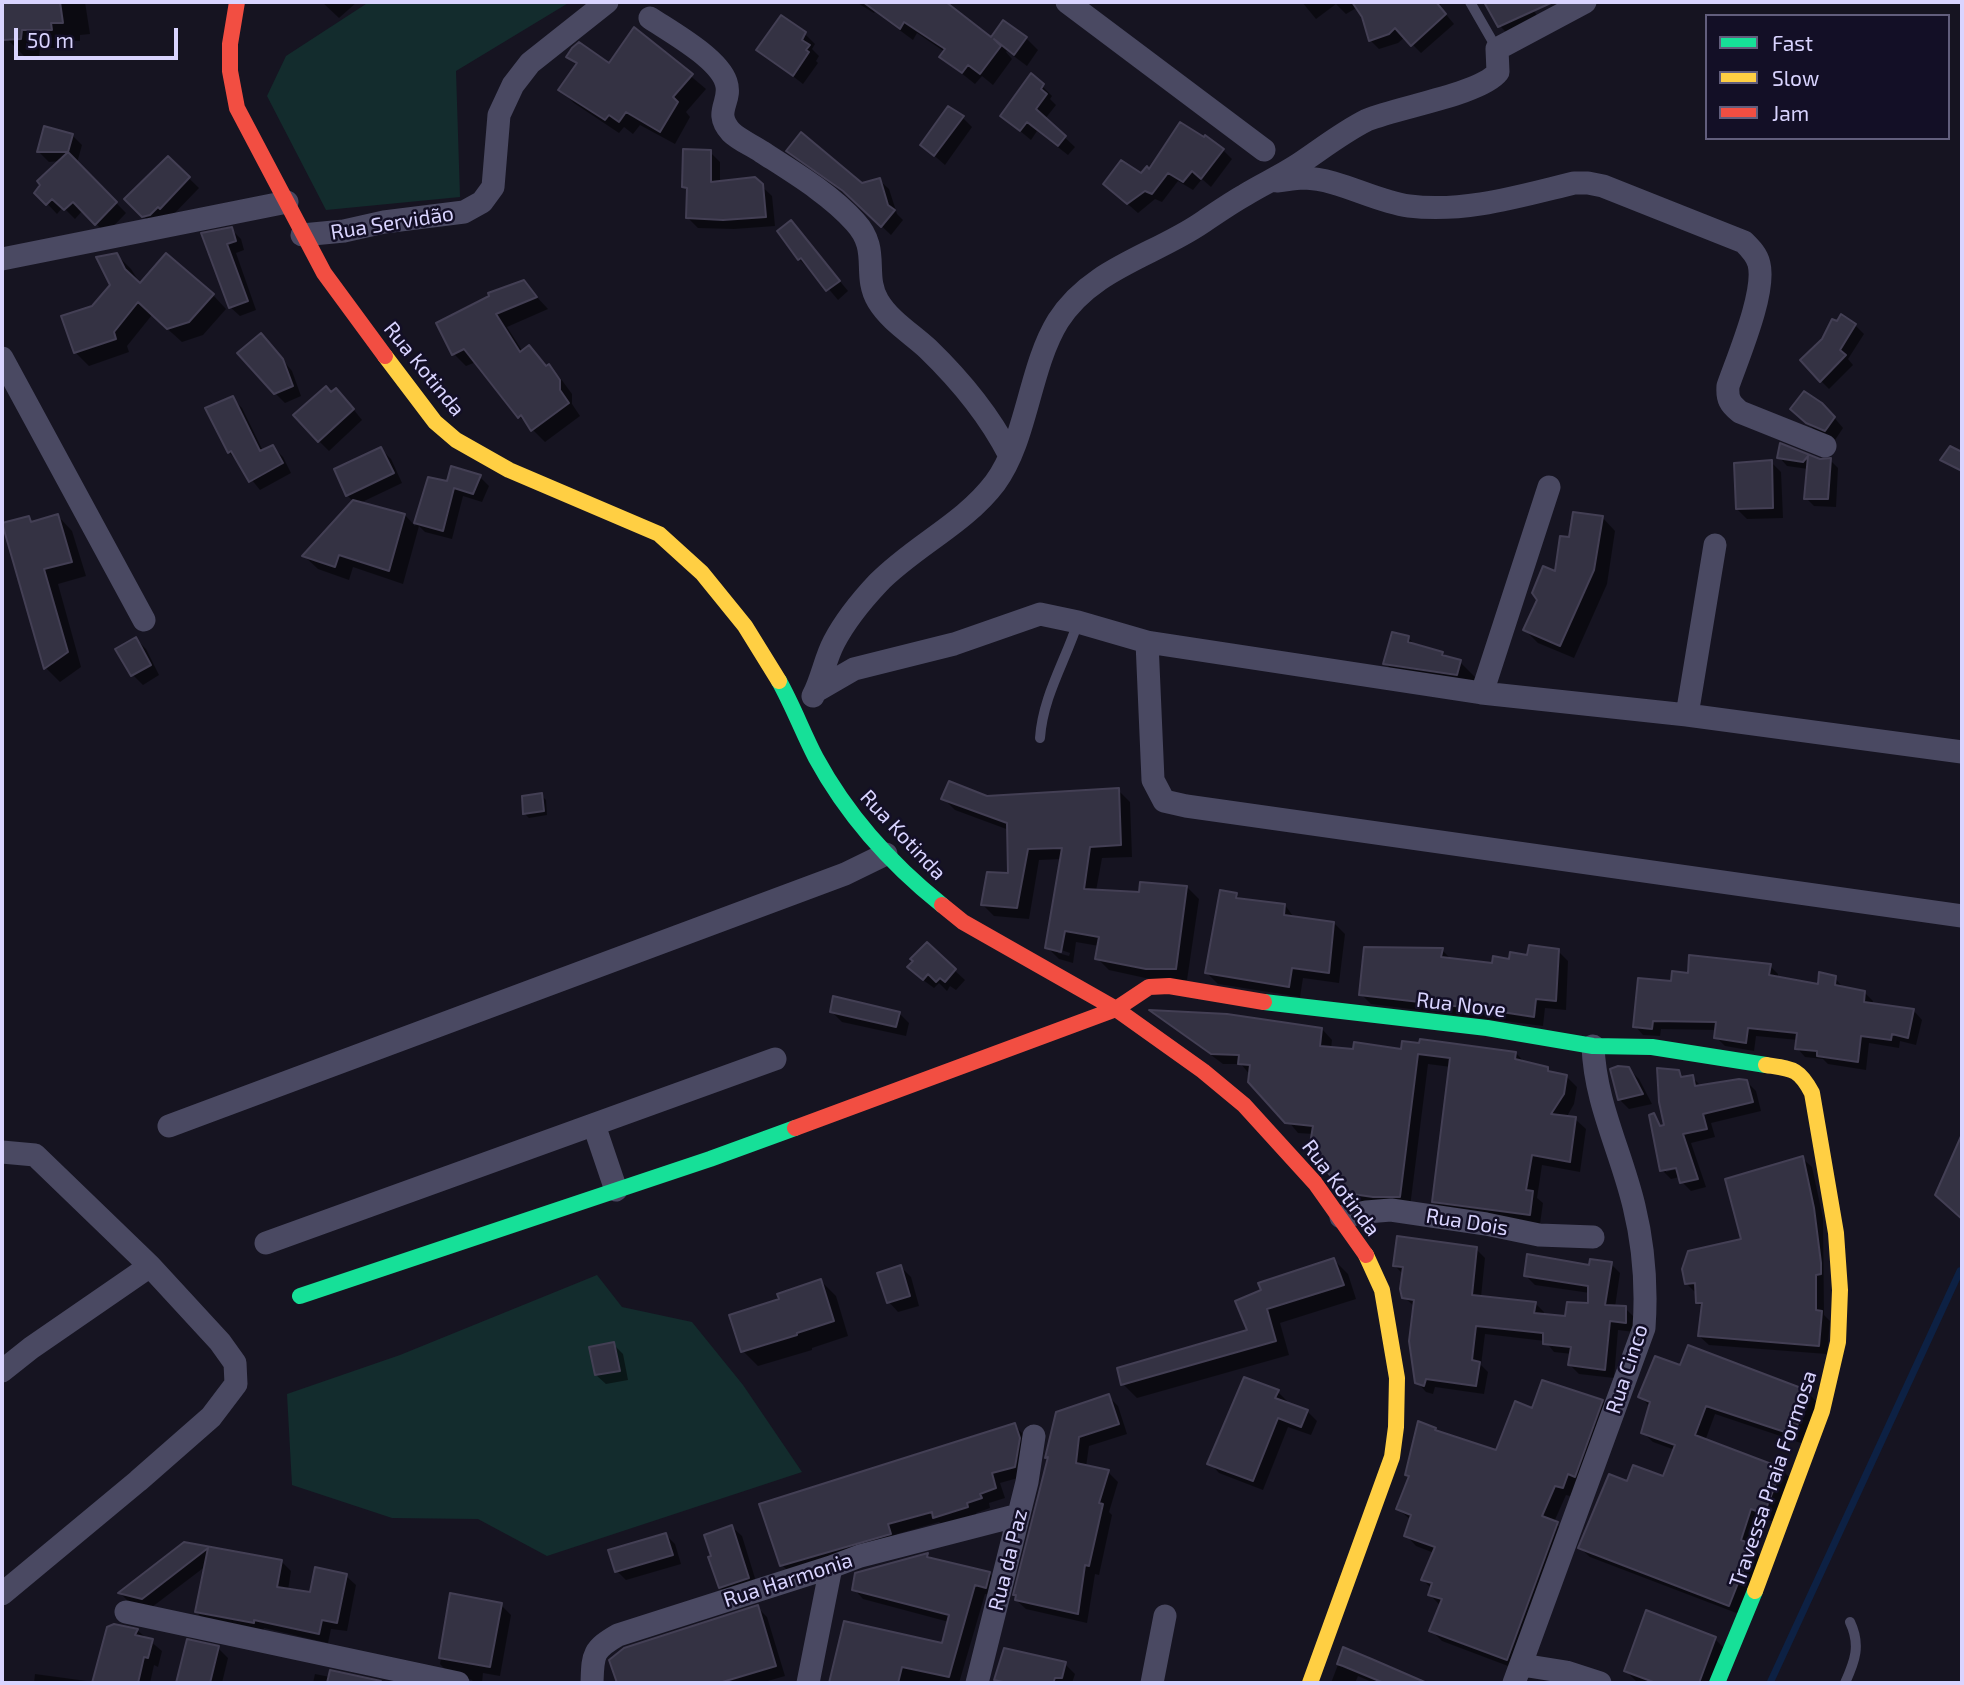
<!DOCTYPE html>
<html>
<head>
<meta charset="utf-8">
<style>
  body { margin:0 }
  #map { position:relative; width:1964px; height:1685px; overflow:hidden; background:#161421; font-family:"Exo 2",sans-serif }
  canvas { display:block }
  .frame { position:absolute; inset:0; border:4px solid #d9d4ff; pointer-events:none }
  .legend { position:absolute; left:1705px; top:14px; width:245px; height:126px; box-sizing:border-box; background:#130f26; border:2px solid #625e7d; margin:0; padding:9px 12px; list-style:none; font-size:21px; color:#d9d4ff }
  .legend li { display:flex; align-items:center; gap:14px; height:35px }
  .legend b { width:35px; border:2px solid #625e7d }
  .scale { position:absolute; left:14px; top:28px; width:164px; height:32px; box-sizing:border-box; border:4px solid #d9d4ff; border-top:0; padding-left:9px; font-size:21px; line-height:24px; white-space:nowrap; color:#d9d4ff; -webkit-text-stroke:5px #130f26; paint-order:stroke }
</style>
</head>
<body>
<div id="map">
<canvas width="1964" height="1685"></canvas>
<div class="frame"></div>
<ul class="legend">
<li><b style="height:9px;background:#16e098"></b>Fast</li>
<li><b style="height:9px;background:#ffcf43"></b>Slow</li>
<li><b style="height:9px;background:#f24e42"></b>Jam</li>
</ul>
<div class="scale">50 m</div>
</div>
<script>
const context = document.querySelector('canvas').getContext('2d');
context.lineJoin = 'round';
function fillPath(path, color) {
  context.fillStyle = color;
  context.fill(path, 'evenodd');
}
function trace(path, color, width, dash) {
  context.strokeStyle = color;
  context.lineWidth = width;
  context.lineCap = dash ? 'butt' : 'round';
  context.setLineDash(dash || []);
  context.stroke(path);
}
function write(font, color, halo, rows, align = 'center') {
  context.font = font + ' "Exo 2",sans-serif';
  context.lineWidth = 5;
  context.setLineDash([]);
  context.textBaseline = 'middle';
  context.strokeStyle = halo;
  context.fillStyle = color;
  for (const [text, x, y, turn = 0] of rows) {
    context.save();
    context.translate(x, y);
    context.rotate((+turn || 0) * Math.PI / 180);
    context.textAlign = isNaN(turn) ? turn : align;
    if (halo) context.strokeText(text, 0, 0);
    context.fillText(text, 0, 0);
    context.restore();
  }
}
const green = new Path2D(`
  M369,2H570L456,71L460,197L326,210L267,96L286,56Z
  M597,1275L622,1307L692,1322L743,1385L802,1472L547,1556L478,1519L392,1518L292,1485L287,1394L400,1355Z`);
const shadow = new Path2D(`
  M11,2H85L90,34L80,35V41H69V48H40L39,57L26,58L7,39L20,12Z
  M322,2H357L339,18Z
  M856,2H944L991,40L1003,22L1026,38L1038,50L1027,66L1007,51L1006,52L1012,59L993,85L982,76L975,84L941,57L945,52L917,33L913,40L875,12L874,13Z
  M1302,2H1444L1439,6L1454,24L1421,53L1405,37L1398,43L1379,49L1370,40L1364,17L1358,7L1346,14L1336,4L1316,19Z
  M1487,2H1529L1540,21L1509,35L1500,26Z
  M635,29L706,89L686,112L690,117L675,144L640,125L633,134L624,127L619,133L574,103L560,89L577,65L568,57L609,66Z
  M805,34L815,44L812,49L819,56L816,61L818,63L803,84L759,50Z
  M1031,75L1052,96L1050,99L1056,105L1045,119L1075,147L1068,155L1037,131L1031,140L1002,116Z
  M963,118L972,127L945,165L922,145Z
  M72,135L82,145L77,163L126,213L106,234L83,210L75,219L63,207L57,214L37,193L60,161L49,162L39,152Z
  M1223,150L1232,159L1211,187L1202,179L1193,190L1178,181L1162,202L1155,199L1138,213L1115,193L1142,176Z
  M789,151L861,185L879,180L889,189L897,214L903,220L891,235L855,201L798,160Z
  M710,152L720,162V182L754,179L772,196L775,226L734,229L698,228L688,218L689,192L684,187Z
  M168,158L199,188L171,217L154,226L126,199Z
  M791,222L848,291L838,300L811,268L809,269L799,259Z
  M231,229L241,239L244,250L236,253L256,310L240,316L230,307L203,235Z
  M117,255L131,269L141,285L213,295L226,309L203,335L182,342L152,315L127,346L129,352L89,366L75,352L93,307L112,285Z
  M523,282L548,309L507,327L523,352L529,348L561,379L572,394V404L580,416L545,442L519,416L476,362L466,366L454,354Z
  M1855,325L1864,334L1848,359L1853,365L1829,389L1821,381Z
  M270,345L292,371L301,396L285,403L275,393Z
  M331,394L346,400L362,420L329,451L319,441Z
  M232,398L242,408L263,451L273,447L283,457L291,473L260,490L229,452Z
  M1832,415L1843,428L1835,440L1818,433L1803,419Z
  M1781,445L1820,461L1830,460L1838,468L1836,507L1814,506L1806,498L1808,469L1787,466L1779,457Z
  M381,449L391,459L402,483L360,503L405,515L415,526L429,479L448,483L480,477L489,486L482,502L463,496L452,539L425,532L419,526L403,584L353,567L349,580L318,569L304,556L353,501L347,495Z
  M1771,462L1781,472L1783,518L1747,519L1737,509Z
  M58,516L72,531L86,576L58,584L81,667L60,682L46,668L3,524L29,518L33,523Z
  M1602,517L1615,531L1607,584L1574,658L1538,643L1525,630L1556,573L1571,539Z
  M1408,638L1418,647L1460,662L1475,677L1472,689L1401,679L1385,663Z
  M136,639L146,649L159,675L143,685L133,675Z
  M1118,790L1130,802L1132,857L1102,858L1096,891L1141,893L1187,887L1199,899L1187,980L1159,981L1109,970L1097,958L1099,946L1076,942L1073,963L1059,959L1047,947L1062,859L1039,860L1029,919L994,916L982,904L1010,875L1009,830L955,810L943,798H987ZM1058,949L1070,953L1069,956L1058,953Z
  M541,795L546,800L547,815L529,818L524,813Z
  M1236,895L1242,900L1285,905L1295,919L1334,923L1345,934L1339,983L1303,978L1300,997L1218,984L1207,973Z
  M927,945L965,980L956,990L950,986L947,991L939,983L934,988L919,977Z
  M1442,950L1452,960L1493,965L1558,951L1568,961L1566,1010L1545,1008L1543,1026L1371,1004L1361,994Z
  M1770,966L1778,974V978L1819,986L1835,978L1844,989L1864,992L1873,1001L1872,1005L1914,1011L1922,1020L1916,1045L1900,1041L1899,1048L1869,1043L1866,1070L1828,1064L1823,1059L1805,1057L1797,1048L1798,1040L1756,1036L1754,1051L1725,1046L1716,1037L1717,1030L1661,1029L1660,1036L1643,1035L1635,1026L1673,983L1689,975Z
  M832,1012L899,1013L909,1023L906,1036L842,1022Z
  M1154,1012L1322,1029L1332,1040L1331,1049L1516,1053L1526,1064L1566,1076L1577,1087L1574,1104L1566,1118L1575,1119L1586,1129L1580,1172L1542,1165L1537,1198L1543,1203L1540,1224L1445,1212L1434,1201L1451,1067L1428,1064L1410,1207L1357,1203L1346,1192L1313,1134L1298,1133L1241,1064H1223Z
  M1628,1068L1639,1079L1652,1104L1629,1109L1619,1099Z
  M1679,1072L1685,1078L1692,1077L1701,1086L1747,1082L1756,1091L1761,1111L1711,1123L1715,1137L1691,1143L1706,1187L1691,1191L1682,1182L1680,1177L1671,1179L1662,1170L1653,1115L1667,1133ZM1685,1167L1666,1172V1168Z
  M1802,1158L1812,1167L1823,1218L1824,1315L1830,1321L1827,1354L1709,1345L1699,1336L1703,1308L1698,1303L1696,1293L1686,1283L1743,1240Z
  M1476,1249L1485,1258L1481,1297L1535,1303L1544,1312L1543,1315L1567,1318L1589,1305L1590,1293L1535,1285L1526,1276L1611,1264L1620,1273L1615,1307L1625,1308L1634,1317V1332L1618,1330L1614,1378L1579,1374L1570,1365L1572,1354L1554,1352L1545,1341L1485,1334L1481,1365L1488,1372L1484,1394L1435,1387L1433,1394L1426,1392L1417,1382L1415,1307L1404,1297V1275L1395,1266Z
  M1334,1260L1348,1274L1356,1299L1280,1323L1289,1355L1137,1398L1123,1384L1249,1331L1238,1302Z
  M901,1267L911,1277L919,1306L898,1312L889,1302Z
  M821,1281L836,1296L848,1336L812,1348V1350L758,1366L743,1351L781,1300Z
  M613,1344L623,1354L628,1380L606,1384L596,1375Z
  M1681,1367L1808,1393L1817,1402L1804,1444L1715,1414L1705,1441L1781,1469L1791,1479L1774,1522L1760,1517L1751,1546L1761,1556L1739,1614L1590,1557L1580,1548L1628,1483L1664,1479L1675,1450L1653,1442L1643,1433L1649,1406L1640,1396Z
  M1278,1392L1288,1402L1286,1404L1307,1411L1317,1421L1311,1435L1288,1427L1263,1490L1219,1473L1210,1463Z
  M1108,1396L1118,1406L1127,1434L1089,1446L1086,1467L1108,1472L1118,1482L1109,1512L1112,1515L1099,1575L1095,1574L1087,1623L1026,1609L1016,1600L1050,1460L1047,1458L1058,1413Z
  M1602,1401L1612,1412L1573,1497L1566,1495L1554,1522L1567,1534L1516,1669L1442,1641L1432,1631L1441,1606L1430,1595L1432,1589L1423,1580L1434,1553L1416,1546L1406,1535L1411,1520L1398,1509L1410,1478L1407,1474L1435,1430L1438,1433L1497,1453L1533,1410Z
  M1014,1425L1024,1435L1025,1476L1000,1483L1005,1498L989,1503L990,1508L976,1513L977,1517L945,1527L939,1522L897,1534L900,1543L792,1575L782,1565Z
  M732,1527L742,1536L758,1588L730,1597L720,1587Z
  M666,1535L675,1544L681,1564L626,1580L617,1571Z
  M184,1544L282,1562L291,1571L288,1590L312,1594L346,1576L356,1585L347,1631L331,1629L328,1643L264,1628L263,1631L206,1621L196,1612L206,1566L152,1607L129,1602L120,1593Z
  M928,1555L934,1560L989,1573L999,1583L996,1596L985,1594L959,1683L939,1681L938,1683H831L846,1623L943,1645L949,1622L863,1599L854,1589L856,1574Z
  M452,1595L501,1605L511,1615L500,1676L483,1673L482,1683H474L472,1680L450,1674L440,1664Z
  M757,1607L767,1617L785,1676L761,1683H620L611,1659Z
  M137,1630L162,1651L158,1667L154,1665L150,1683H34L35,1674L94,1682Z
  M1715,1639L1725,1649L1711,1683H1642L1636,1681L1626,1671Z
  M188,1641L218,1648L228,1658L222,1683H178Z
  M1344,1649L1402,1674L1411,1683H1374L1358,1676L1355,1683H1331Z
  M1065,1664L1075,1674L1072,1683H999L996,1679Z
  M315,1674L330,1677L363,1679L368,1683H313Z`);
const stream = new Path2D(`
  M1770,1683L1960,1271`);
const building = new Path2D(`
  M2,2H60L63,23H51L52,30H22L21,39L2,40Z
  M863,2H946L991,37L1003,20L1027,37L1014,55L994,39L1001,46L980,74L968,65L962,73L939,57L945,49L904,22L900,29Z
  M1352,2H1436L1446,14L1411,46L1395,28L1389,34L1369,41L1362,17Z
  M1484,2H1553L1498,27Z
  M781,15L806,32L802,40L810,45L806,50L809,52L793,76L756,50Z
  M634,27L693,74L673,97L678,102L660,132L626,112L619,122L609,115L605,120L558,90L577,63L566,57L572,48L579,42L609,63Z
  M1031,73L1044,84L1041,89L1047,94L1036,109L1066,136L1058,146L1027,122L1020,131L1000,116Z
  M948,106L964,116L934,156L920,145Z
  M1180,122L1204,137L1205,135L1224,149L1201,179L1192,171L1183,182L1168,173L1152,194L1145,191L1127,204L1103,184L1121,160L1141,173L1147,166L1149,169Z
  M44,126L73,134L68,152L117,202L95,225L73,202L64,210L52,199L46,205L34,193L40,185L37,181L68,152H37Z
  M801,132L862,183L880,178L888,205L895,210L881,227L843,191L786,151Z
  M683,149L711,150V182L755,177L763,184L766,217L723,220L686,218L687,188L682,187Z
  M168,156L190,177L160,209L158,207L150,215L142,217L124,199Z
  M791,220L840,281L826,291L801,258L798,260L777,231Z
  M232,227L236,241L227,244L248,301L229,308L201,233Z
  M117,253L125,269L140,283L166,253L214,294L189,322L167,329L138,302L114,332L116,339L74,353L61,316L92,306L110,285L96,257Z
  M524,280L537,297L496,314L520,352L529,345L546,366L549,364L560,380V390L569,403L531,431L521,415L518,418L464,349L452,355L436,323L489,296L488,293Z
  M1841,314L1856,324L1840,350L1846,355L1820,382L1800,360L1822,339L1832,319L1837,321Z
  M261,333L283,359L293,386L274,394L237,353Z
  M326,386L331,392L336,388L354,409L318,442L293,415Z
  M1804,391L1822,403L1835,417L1825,431L1806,423L1790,409Z
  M233,396L260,451L273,445L283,463L249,482L231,451L228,453L205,408Z
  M1780,443L1820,459L1831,458L1828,499H1804L1808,456L1803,462L1777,458Z
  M1950,446L1962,452V471L1940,460Z
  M381,447L394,473L346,496L334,469Z
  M1772,460L1773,508L1736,509L1734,463Z
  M451,466L481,475L473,494L454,488L443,531L414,523L428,477L447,481Z
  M353,500L405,514L389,571L339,555L335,567L302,556Z
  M1573,512L1603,516L1594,570L1560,646L1523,630L1537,600L1532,593L1543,566L1555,571L1560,536L1569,537Z
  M58,514L72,562L44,569L68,652L44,669L2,523L29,516L31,522Z
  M1392,632L1409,636L1408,642L1443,652L1442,655L1461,660L1457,675L1383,664Z
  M136,637L151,665L131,676L115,649Z
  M949,781L987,796L1119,788L1121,845L1090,847L1084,889L1139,892L1140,882L1187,886L1176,969H1146L1095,959L1099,937L1065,931L1061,952L1045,948L1062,848L1028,849L1017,908L981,905L987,872L1008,873L1007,823L941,799Z
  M542,793L544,811L523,814L522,796Z
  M1220,890L1237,893L1236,898L1285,904L1284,915L1334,922L1329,973L1292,968L1289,987L1205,973Z
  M927,942L956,969L945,982L940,978L936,982L928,974L923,980L907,967L913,961L910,959Z
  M1529,945L1559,949L1556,1001L1536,999L1534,1017L1489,1010L1359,995L1364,947L1443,948L1441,957L1492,963L1493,956L1509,959L1510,952L1527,955Z
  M1689,955L1771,964L1769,975L1818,984L1819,972L1836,976L1835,985L1865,991L1864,1002L1914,1009L1908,1038L1892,1034L1891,1040L1861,1036L1858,1062L1817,1056V1051L1795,1049L1797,1033L1748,1028L1746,1043L1714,1038L1716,1022L1653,1021L1652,1029L1633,1027L1638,978L1671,981L1672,971L1688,973Z
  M833,996L900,1012L896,1027L830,1012Z
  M1149,1010L1227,1014L1322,1028L1320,1046L1353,1049L1354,1042L1401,1049L1402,1041L1419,1043L1420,1039L1516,1052L1515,1059L1548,1067V1071L1567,1075L1564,1094L1551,1114L1576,1117L1570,1162L1532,1155L1526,1190L1533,1191L1530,1215L1432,1202L1450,1058L1418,1054L1400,1197H1373L1345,1193L1309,1150L1313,1126L1285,1123L1248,1082L1250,1065L1238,1064L1239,1055L1211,1054Z
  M1618,1066L1629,1067L1643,1094L1618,1100L1610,1069Z
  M1657,1068L1679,1070L1681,1077L1693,1075L1695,1086L1739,1079L1747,1080L1753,1102L1703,1114L1707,1129L1683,1134L1698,1179L1680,1183L1676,1168L1660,1171L1649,1115L1654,1113L1660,1126L1664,1125L1659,1102Z
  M1962,1134V1219L1935,1195Z
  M1803,1156L1814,1208L1821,1263V1274L1816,1275V1310L1822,1311L1819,1346L1698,1336L1702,1303H1696L1695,1283L1685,1284L1682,1269L1688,1251L1741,1239L1725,1179Z
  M1397,1236L1477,1247L1472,1295L1536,1302L1534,1313L1565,1316L1567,1302L1588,1303V1286L1524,1276L1527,1254L1589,1265L1590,1259L1612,1262L1605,1305L1626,1306V1323L1610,1321L1605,1370L1568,1365L1571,1347L1543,1344V1333L1476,1326L1472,1360L1480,1362L1476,1386L1426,1379L1424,1386L1415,1383L1409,1341L1414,1300L1402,1298L1400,1289L1403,1267L1393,1266Z
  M1334,1258L1344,1285L1267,1309L1276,1341L1121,1385L1117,1368L1247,1330L1235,1301L1261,1290L1258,1283Z
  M901,1265L910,1296L887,1303L877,1273Z
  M821,1279L834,1321L797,1333V1335L741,1352L729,1315L779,1299L777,1294Z
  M614,1342L620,1371L595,1375L589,1347Z
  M1688,1345L1809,1391L1794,1435L1706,1406L1695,1435L1782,1468L1764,1514L1751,1509L1741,1540L1753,1545L1729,1606L1578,1548L1609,1474L1627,1481L1633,1465L1663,1476L1675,1445L1641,1433L1650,1402L1638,1397L1655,1356L1680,1365Z
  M1244,1377L1279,1390L1275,1398L1308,1410L1301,1427L1278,1418L1253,1481L1207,1464Z
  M1542,1380L1603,1400L1575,1477L1568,1474L1563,1488L1555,1486L1542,1516L1558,1522L1507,1660L1429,1631L1442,1599L1428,1595L1432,1583L1421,1580L1435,1547L1404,1536L1411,1515L1396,1509L1409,1476L1405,1475L1418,1421L1436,1428L1435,1430L1496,1450L1515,1401L1532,1408Z
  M1109,1394L1119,1424L1079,1437L1076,1463L1109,1470L1099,1503L1103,1504L1089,1566L1085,1565L1078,1614L1015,1600L1016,1595H1013L1048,1457L1045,1458L1056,1412Z
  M1015,1423L1020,1438L1015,1467L992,1473L996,1488L980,1494L982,1498L967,1503L968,1507L933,1518L932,1512L888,1524L891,1534L780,1566L759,1504Z
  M732,1525L749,1578L719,1588L708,1557L711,1556L704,1535Z
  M666,1533L673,1555L615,1572L608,1550Z
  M184,1542L282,1560L277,1587L310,1592L315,1567L347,1574L337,1623L322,1620L319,1634L254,1620V1623L195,1612L208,1548L142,1599L118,1593Z
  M928,1553L927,1557L990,1572L986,1588L975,1585L949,1677L902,1667L898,1683H829L844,1621L942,1643L949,1615L852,1590L855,1573Z
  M450,1593L502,1603L490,1667L439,1658Z
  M758,1605L776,1666L719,1683H617L609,1660L624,1648Z
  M1646,1610L1716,1637L1699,1683H1656L1624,1671Z
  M114,1624L138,1629L135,1635L153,1639L148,1658L144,1657L138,1683H92L107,1627Z
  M187,1639L219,1646L210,1683H176Z
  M1343,1647L1374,1660L1427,1683H1384L1343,1666L1337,1664Z
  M1004,1648L1066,1662L1062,1678H1055L1053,1683H1008L994,1680Z
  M330,1670L381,1681L380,1683H327Z`);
const lane = new Path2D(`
  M1470,2L1497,49
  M1040,738C1043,696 1065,662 1078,622
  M1845,1683C1855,1661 1861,1645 1850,1622`);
const street = new Path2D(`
  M1067,2L1264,150
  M650,18C671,32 718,58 726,82C733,102 712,111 731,132C739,140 752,145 762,152C793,172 830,194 855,222C881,250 862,274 878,301C890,321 912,334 928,349C960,380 989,415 1009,454
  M1277,181C1286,180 1295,178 1304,178C1340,179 1373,201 1409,206C1465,213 1520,196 1574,183H1588L1603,186L1744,242C1751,249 1757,255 1759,264C1766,292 1738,357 1728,386C1727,399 1730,404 1740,412L1825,446
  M302,235L344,231L384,222L464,212L482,202L493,187L499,115L513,85L530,63L607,2
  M2,259L287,202
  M2,358L144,620
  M1147,642L1153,780L1164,801L1186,806L1962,916
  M816,691L854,669L954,644L1040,614L1078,622L1147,642L1482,693L1687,715L1962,752
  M1482,693L1549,487
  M813,696C822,679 825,659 834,642C845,621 862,600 878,583C914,546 964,524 995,483C1027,440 1029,368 1058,321C1091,269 1152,256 1200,224C1215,214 1229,204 1245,195C1261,185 1279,177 1296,166C1319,151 1341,133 1367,120C1398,107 1481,94 1498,72L1497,49L1585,2
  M1687,715L1715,545
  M594,1125L616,1190
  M169,1126L845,874L886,854
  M2,1152L35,1155L150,1266L220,1342L235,1363L236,1384L211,1417L138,1481L2,1594
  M1341,1217L1366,1212L1391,1210L1486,1224L1539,1235L1593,1237
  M266,1243L775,1059
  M2,1371L31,1348L150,1266
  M126,1612L458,1683
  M1522,1665L1566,1672L1600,1683
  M592,1683C593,1655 592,1650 618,1635L831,1567L860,1556L1019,1515
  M808,1683L831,1567
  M977,1683L1027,1482L1034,1436
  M1152,1683L1165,1616
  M1514,1683L1644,1328C1647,1286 1644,1247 1634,1206C1621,1151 1595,1103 1593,1046`);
const fast = new Path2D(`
  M779,681C793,706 803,733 816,758C847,815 892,865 942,905
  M1264,1002L1487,1028L1593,1046L1652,1047L1766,1065
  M300,1296L710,1159L795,1128
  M1717,1683L1755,1591`);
const slow = new Path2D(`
  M385,356L435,422L456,440L509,470L659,534L702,573L745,626L779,681
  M1755,1591L1822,1411L1838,1342L1840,1290L1836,1233L1812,1093C1799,1068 1792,1069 1766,1065
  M1310,1683L1392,1457L1396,1427L1397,1378L1382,1290L1366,1255`);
const jam = new Path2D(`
  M237,2L230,44V71L237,108L324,273L385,356
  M942,905L963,922L1116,1009L1203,1071L1244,1105L1315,1183L1366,1255
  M795,1128L1116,1009L1149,987L1169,986L1264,1002`);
const streetNames = [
  ["Rua Servidão",392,223,-9],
  ["Rua Kotinda",424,369,51],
  ["Rua Kotinda",903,835,47],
  ["Rua Nove",1461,1005,7],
  ["Rua Kotinda",1341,1188,53],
  ["Rua Dois",1467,1222,9],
  ["Rua Cinco",1627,1369,-72],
  ["Travessa Praia Formosa",1773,1479,-71],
  ["Rua da Paz",1008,1560,-76],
  ["Rua Harmonia",788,1580,-18]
];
fillPath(green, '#132c2d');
fillPath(shadow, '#0007');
trace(stream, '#0d2144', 7);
fillPath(building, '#343243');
trace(building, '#433f54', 2);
trace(lane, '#4a4962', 10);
trace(street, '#4a4962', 23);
trace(fast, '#16e098', 16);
trace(slow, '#ffcf43', 16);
trace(jam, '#f24e42', 16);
write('21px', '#d9d4ff', '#130f26', streetNames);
</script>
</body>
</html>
